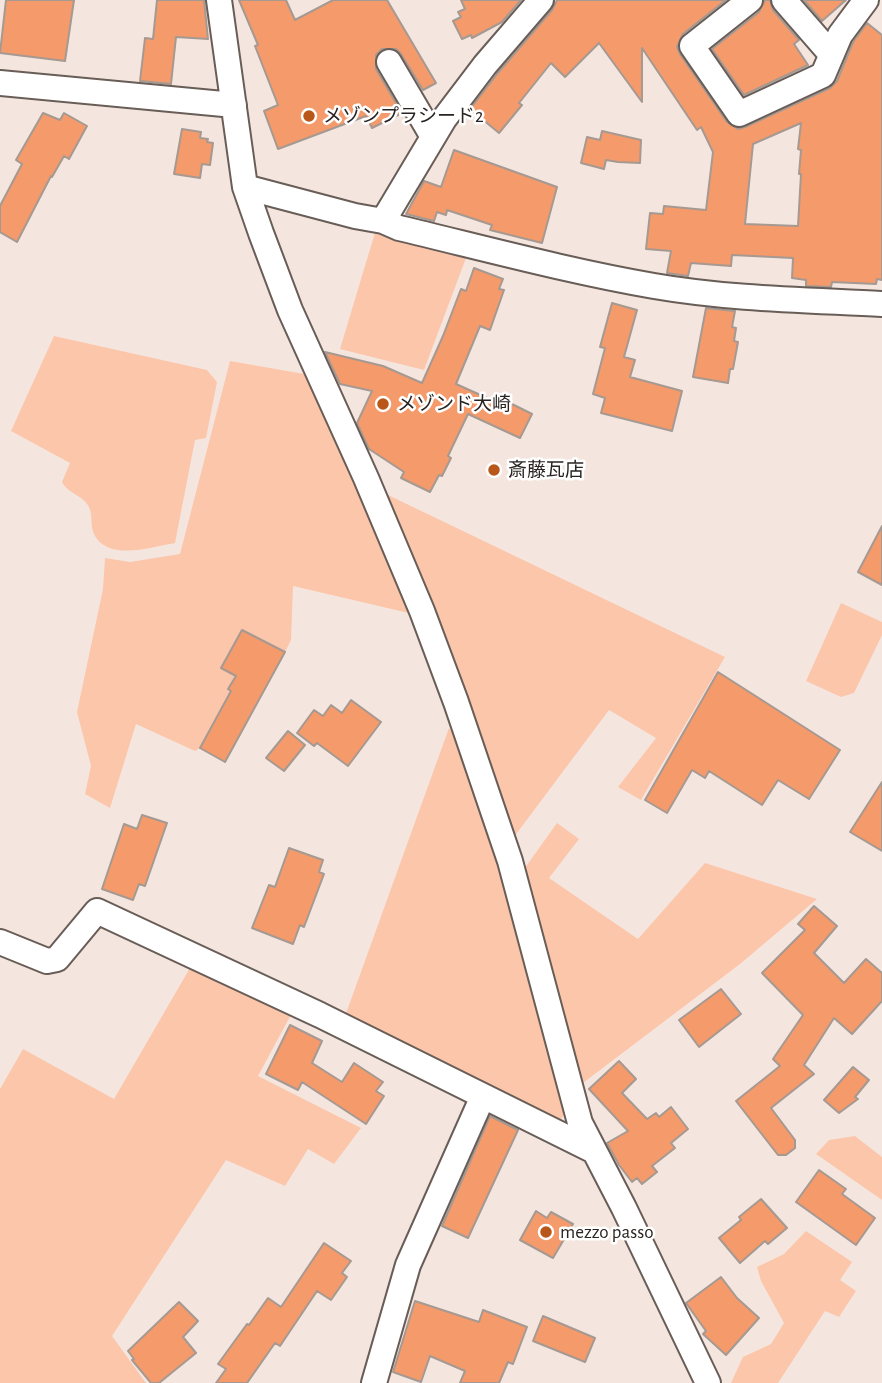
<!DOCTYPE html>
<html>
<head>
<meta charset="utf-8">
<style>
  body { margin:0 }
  canvas { display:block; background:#f4e6df }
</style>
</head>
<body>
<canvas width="882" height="1383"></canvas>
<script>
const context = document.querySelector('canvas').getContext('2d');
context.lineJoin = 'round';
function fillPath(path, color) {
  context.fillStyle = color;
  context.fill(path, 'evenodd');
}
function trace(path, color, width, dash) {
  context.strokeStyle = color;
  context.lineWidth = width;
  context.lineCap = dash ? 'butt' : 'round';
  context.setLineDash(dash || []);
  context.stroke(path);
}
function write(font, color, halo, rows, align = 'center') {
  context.font = font + ' "Alegreya Sans","Noto Sans JP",sans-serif';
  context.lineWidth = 5;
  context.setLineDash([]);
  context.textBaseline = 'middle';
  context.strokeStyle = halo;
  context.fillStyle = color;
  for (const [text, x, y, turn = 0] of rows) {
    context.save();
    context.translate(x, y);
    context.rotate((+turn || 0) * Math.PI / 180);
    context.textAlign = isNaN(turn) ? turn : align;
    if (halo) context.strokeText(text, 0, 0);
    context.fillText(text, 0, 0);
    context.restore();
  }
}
const green = new Path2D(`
  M377,226L469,250L424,370L340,349Z
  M54,336L207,370L217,382L206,438L195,440L175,543C152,547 107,562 94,534C90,526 93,515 89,507C83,495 68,494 62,482L70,463L11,431Z
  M230,361L310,375L413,614L293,586L291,640L285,652L242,630L222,668L236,676L229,689L231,691L200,748L195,751L136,724L110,808L85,794L91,766L77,712L103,589L105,558L130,562L180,554Z
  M386,494L725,657L641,800L618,787L656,738L609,710L511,841Z
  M841,603L882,622V635L854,693L841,697L806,681Z
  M449,728L460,742L496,848L567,1109L560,1121L344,1019Z
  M557,823L579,839L549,878L638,939L705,863L817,899L740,964L579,1086L522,872Z
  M194,961L293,1011L258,1076L361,1128L334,1164L308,1149L285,1186L226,1160L112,1336L146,1383H0V1089L23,1049L114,1099Z
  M855,1136L882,1157V1200L816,1154L829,1140Z
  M806,1231L852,1262L840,1280L856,1291L839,1317L825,1311L778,1383H731L743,1357L771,1344L784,1323L761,1281L757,1267L784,1254Z`);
const building = new Path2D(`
  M6,0H74L65,61L0,53Z
  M157,0H204L208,39L176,37L171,84L140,81L145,38L153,39Z
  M239,0H286L295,20L333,0H387L436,83L423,90L401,54L396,49H382L376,55V69L402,113L372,128L366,116L278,149L264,111L278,105L255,46L258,45Z
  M461,0H521L502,22L472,38L471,35L462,39L453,21L461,17L458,12L465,9Z
  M557,0H726L683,34L677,47L680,54L727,122L738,129L745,127L830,88L837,81L853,42L867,23L882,35V280L877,279L876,284L832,282L831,287L806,286V280L792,278L793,258L732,255L731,266L691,263L688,276L667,273L671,251L646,249L650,213L663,214L664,206L706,210L713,152L701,127L697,130L642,48V102L599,43L565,77L551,63L519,103L522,105L499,133L470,109L497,74L552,10ZM801,123L798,149L801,150L799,174H801L798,226L745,224L753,144Z
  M765,0H770L773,10L799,40L794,44L808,65L744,95L712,49L759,12Z
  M804,0H846L822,21Z
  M43,113L60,120L64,113L87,126L69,159L64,156L52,177L51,176L17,242L0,232V206L22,164L16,160Z
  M182,129L201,132L200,138L208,139L207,142L213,143L210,165L202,164L200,178L174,174Z
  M602,131L641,140L640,163L618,162L606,160L604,169L581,163L587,137L600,140Z
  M454,150L557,187L542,243L490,230L492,225L447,210L446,215L437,212L434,221L406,214L424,181L441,187Z
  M474,268L503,279L499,289L504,290L490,330L480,326L456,384L505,406L508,402L532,414L520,438L468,414L448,456L451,458L442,476L439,475L430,492L401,478L404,472L369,449L357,423L372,391L340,384L325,352L383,366L422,383L443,336L461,289L466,291Z
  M612,303L637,310L624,357L635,360L630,377L682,391L672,431L601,413L605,398L593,394L605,348L600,347Z
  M706,308L735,311L732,327L736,328L734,341L738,342L733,369H730L728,383L693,377Z
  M882,526V585L858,572Z
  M242,630L285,652L225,762L200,748L231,691L228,689L236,676L221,668Z
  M718,672L840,750L809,799L778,780L762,805L709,771L705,778L692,770L667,813L645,800Z
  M351,700L381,722L348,766L317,743L314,746L297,733L314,710L323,716L331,705L342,713Z
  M288,731L305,745L284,771L266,758Z
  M882,782V851L850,832Z
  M142,815L167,823L145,886L139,884L133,900L102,889L124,824L137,829Z
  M289,848L323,860L319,872L324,874L304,927L300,925L293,944L252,928L269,885L275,887Z
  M814,906L837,926L814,953L844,983L866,959L882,973V1001L852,1034L834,1018L804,1065L814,1074L771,1108L795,1140V1148L786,1155H778L736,1101L780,1066L773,1059L803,1015L762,973L805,930L798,924Z
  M721,989L741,1014L699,1047L679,1020Z
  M290,1025L322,1041L312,1063L342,1082L354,1063L383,1082L376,1091L384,1096L366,1124L302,1082L298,1090L266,1074Z
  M619,1061L636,1079L622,1093L647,1119L656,1113L659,1117L671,1107L688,1129L671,1143L675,1148L652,1166L657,1172L642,1184L637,1178L632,1182L619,1165L607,1143L628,1131L589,1089Z
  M853,1067L869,1080L855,1097L858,1099L839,1113L824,1100Z
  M490,1116L518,1130L468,1238L442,1226Z
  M819,1170L846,1189L842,1194L875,1218L856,1245L796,1202Z
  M761,1199L787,1228L768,1244L765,1241L740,1263L719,1238L741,1220L739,1217Z
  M536,1211L547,1218L551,1212L573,1224L553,1258L520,1240Z
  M324,1243L351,1261L342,1273L347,1277L331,1300L317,1291L280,1346L275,1343L247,1383H216L226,1369L218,1364L247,1324L249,1325L268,1298L281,1307Z
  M721,1277L737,1298L759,1318L726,1355L703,1334L706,1331L686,1303Z
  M415,1301L479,1322L483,1310L527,1327L513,1364L508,1362L499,1383H460L465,1371L430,1356L421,1382L393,1372Z
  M179,1302L198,1321L183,1337L196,1353L159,1383H151L132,1360L134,1359L128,1351Z
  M543,1316L595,1338L585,1362L533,1341Z`);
const minor = new Path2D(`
  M219,0L245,187L261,233L290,310L366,478L422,611L456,702L510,861L580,1123L624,1208L708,1383
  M750,0L692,46L739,114L823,75L840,35L866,0
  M784,0L831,54
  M389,62L433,137
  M0,83L234,105
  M245,187L355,216L383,221L399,228C483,248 568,271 654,286C729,299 806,300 882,304
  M383,221L444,119L485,65L541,0
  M0,942L47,961L57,959L97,911L320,1015L594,1151
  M374,1383L408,1265L483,1096`);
const markers = [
  [309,116,7,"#b85719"],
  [383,404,7,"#b85719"],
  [494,470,7,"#b85719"],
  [546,1232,7,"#b85719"]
];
const poiNames = [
  ["メゾンプラシード2",323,116],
  ["メゾンド大崎",397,404],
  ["斎藤瓦店",508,470],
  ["mezzo passo",560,1232]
];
fillPath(green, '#fcc6ab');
fillPath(building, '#f59a6a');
trace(building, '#a59992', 2);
trace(minor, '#695d57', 28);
trace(minor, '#fff', 24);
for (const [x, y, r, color] of markers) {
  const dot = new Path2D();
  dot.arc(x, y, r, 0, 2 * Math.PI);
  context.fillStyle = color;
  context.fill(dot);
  trace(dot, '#fff', 2.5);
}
write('19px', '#292421', '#fff', poiNames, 'left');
</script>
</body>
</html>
